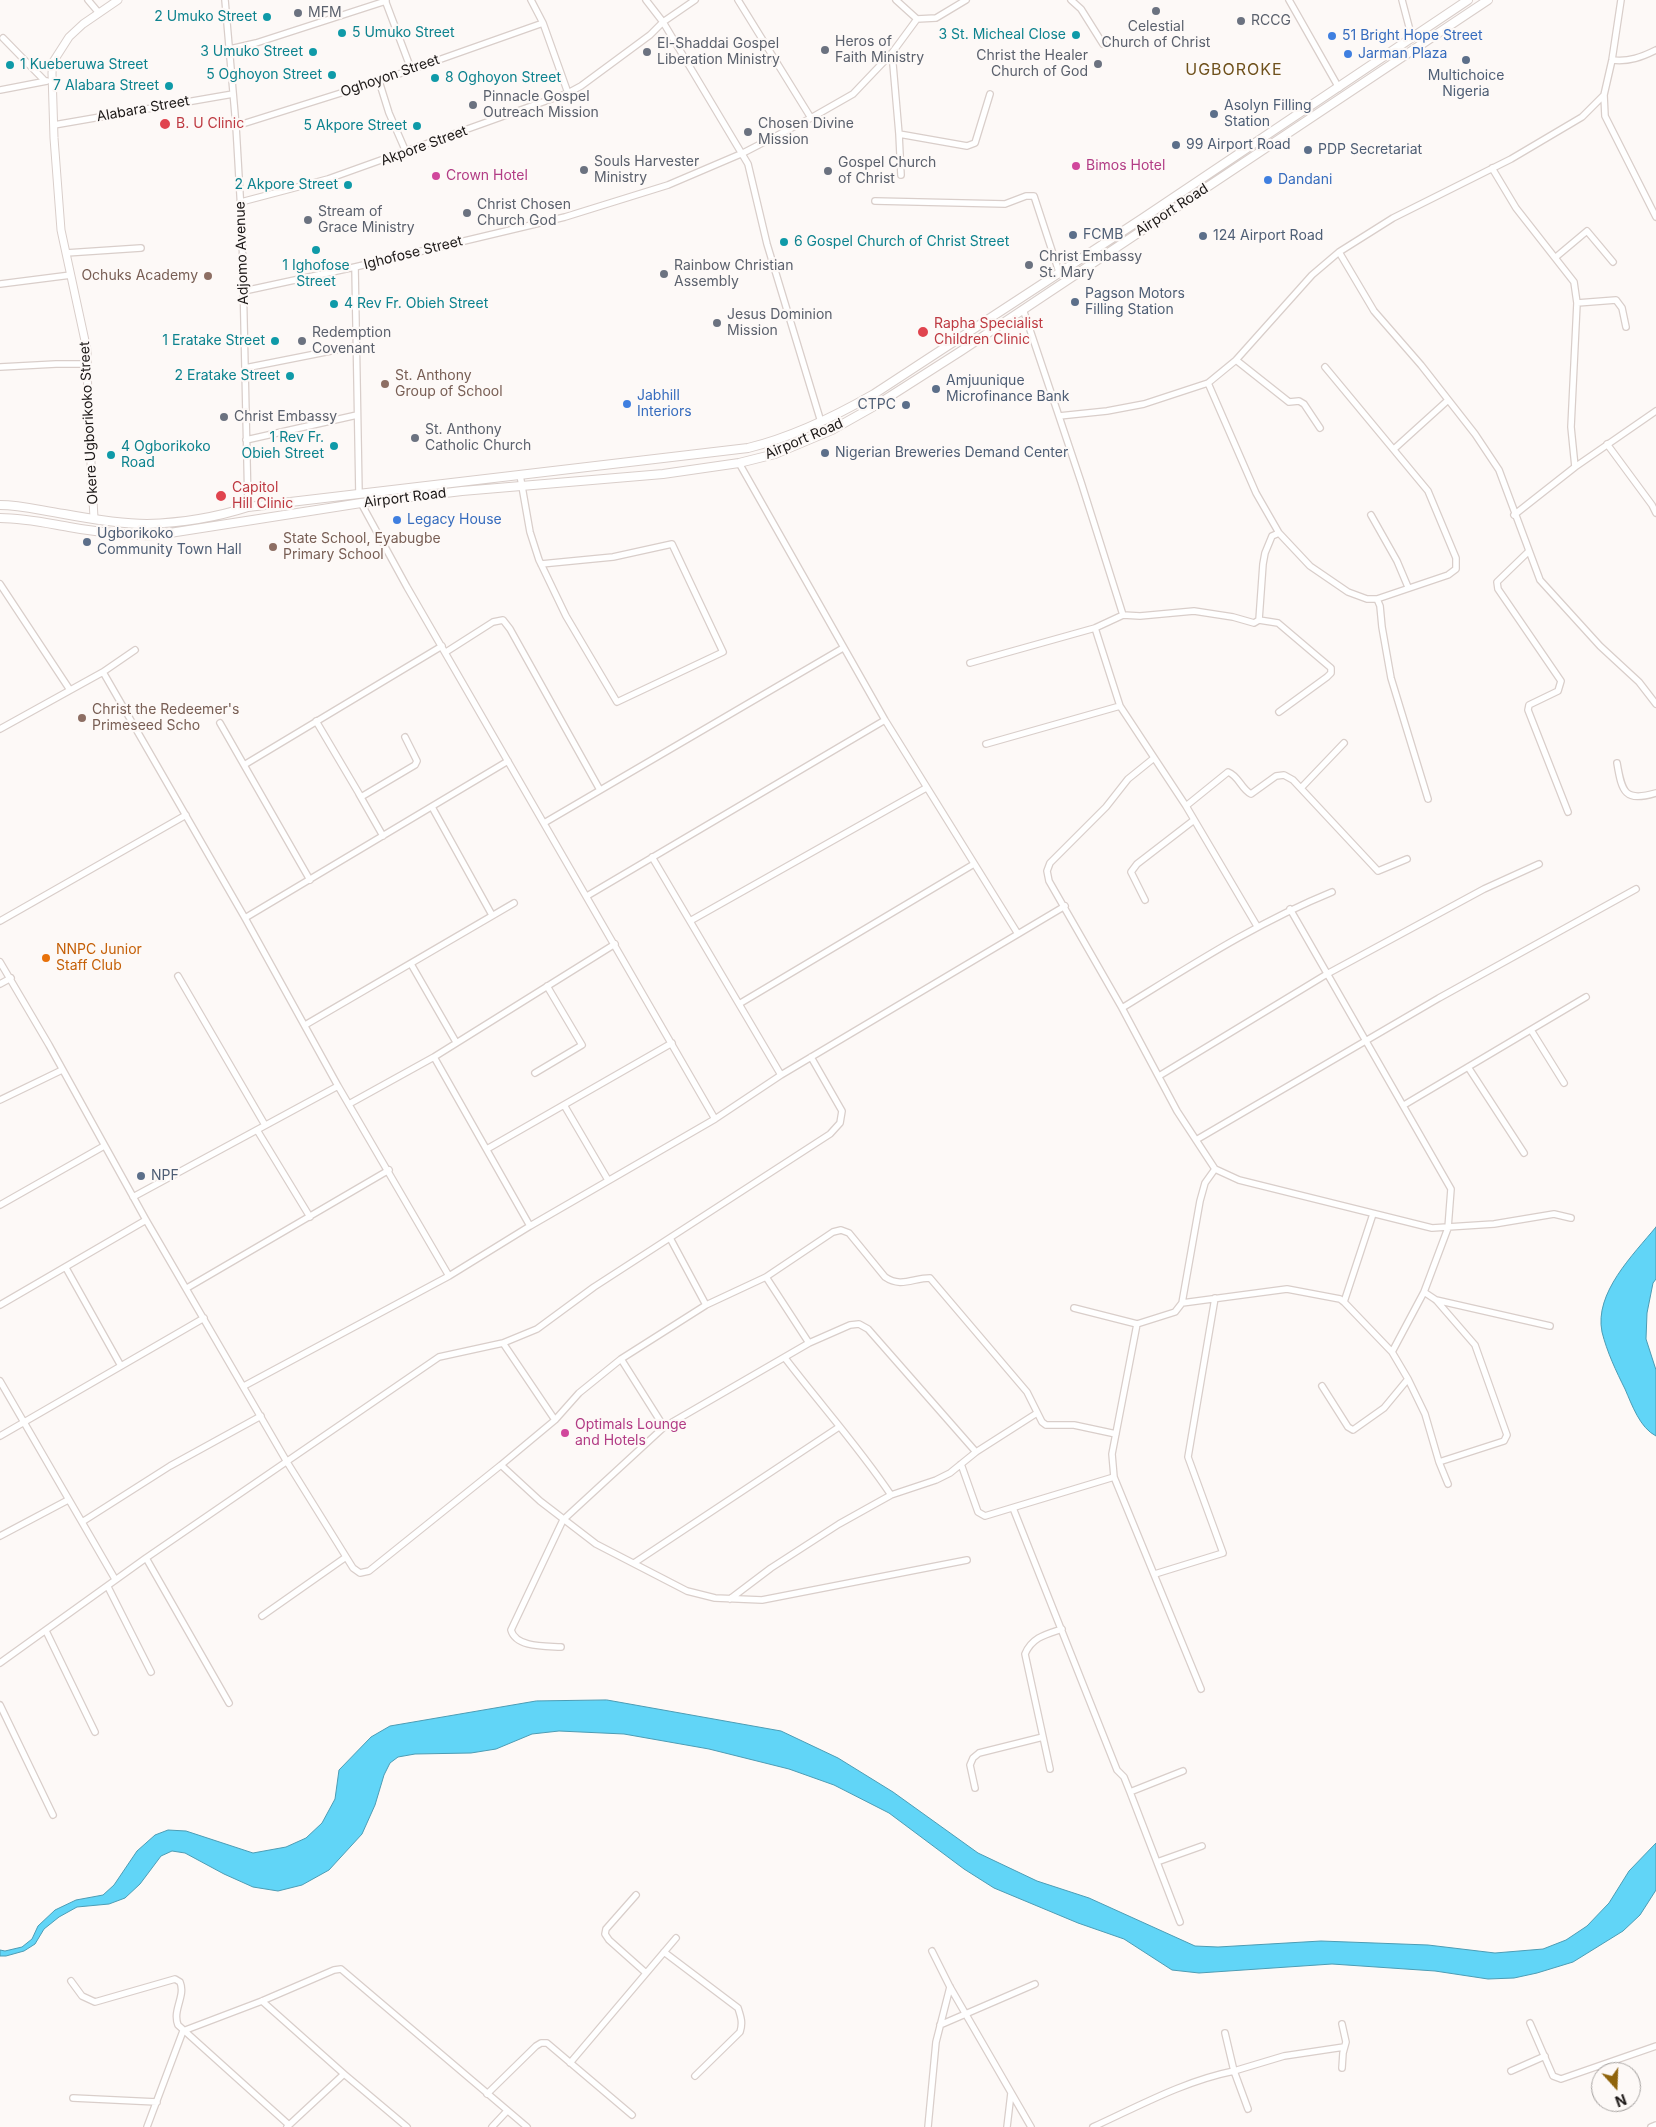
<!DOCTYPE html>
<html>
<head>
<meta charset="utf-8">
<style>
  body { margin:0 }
  #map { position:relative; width:1656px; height:2127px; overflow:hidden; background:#fdf9f7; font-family:Inter,sans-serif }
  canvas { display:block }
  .north { position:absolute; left:1591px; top:2062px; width:50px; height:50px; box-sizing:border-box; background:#fdf9f7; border:1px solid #a39f9d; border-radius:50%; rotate:160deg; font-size:14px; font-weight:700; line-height:20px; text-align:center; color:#1c1817 }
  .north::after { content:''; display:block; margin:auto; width:18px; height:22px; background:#90640c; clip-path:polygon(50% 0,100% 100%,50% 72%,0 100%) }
</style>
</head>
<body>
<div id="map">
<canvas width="1656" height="2127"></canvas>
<div class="north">N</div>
</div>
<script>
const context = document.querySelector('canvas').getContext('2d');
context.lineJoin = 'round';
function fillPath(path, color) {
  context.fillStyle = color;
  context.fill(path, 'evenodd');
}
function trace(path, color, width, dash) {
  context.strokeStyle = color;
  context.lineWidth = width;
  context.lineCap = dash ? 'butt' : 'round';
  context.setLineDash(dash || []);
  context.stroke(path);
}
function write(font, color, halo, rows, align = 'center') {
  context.font = font + ' Inter,sans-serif';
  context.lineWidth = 4.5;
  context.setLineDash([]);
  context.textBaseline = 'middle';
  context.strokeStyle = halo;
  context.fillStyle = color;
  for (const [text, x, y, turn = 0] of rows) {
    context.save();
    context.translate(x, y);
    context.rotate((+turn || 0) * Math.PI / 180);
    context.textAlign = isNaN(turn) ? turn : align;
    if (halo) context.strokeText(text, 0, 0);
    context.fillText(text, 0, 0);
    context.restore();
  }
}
const water = new Path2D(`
  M1656,1227V1279L1653,1283L1647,1313L1646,1339L1656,1370V1436C1640,1428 1632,1405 1625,1389C1616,1371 1607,1352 1602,1332C1594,1293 1633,1255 1656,1227Z
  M607,1700L781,1731L838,1758L893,1792L978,1853L1037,1881L1089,1898L1195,1946L1218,1947L1321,1941L1428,1945L1495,1953L1543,1949L1566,1940L1587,1926L1609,1903L1629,1871L1656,1843V1890L1640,1915L1623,1931L1573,1962L1537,1973L1514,1978L1488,1979L1435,1971L1332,1964L1199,1973L1172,1970L1124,1939L1078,1923L994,1888L964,1869L889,1813L834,1785L789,1769L709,1749L624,1734L559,1731L532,1734L496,1749L471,1753L415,1754L398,1757L390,1763L384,1775L375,1805L362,1834L329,1870L302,1885L278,1891L253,1887L224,1874L185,1853L172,1851L161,1856L140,1884L125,1898L109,1904L77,1907L59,1917L44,1929L35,1944L24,1951L6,1956H0V1950L5,1951L22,1947L32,1939L38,1926L55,1910L76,1900L103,1895L114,1885L137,1851L155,1835L168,1830L186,1831L253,1853L286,1847L306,1838L322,1823L335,1799L339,1770L371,1737L390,1726L536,1701Z`);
const minor = new Path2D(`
  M88,0L99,13
  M225,0L236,126L242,229L248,507
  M385,0L411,69
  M531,0L543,23L568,93
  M646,0L663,22L748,164L767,244L821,422
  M738,0L811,118
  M896,0L917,19
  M1071,0L1081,9L1103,44
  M1289,0L1339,88
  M1402,0L1412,38
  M3,38L45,81
  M230,49L256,43L386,1
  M892,53L899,134L967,146L975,143L990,94
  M1612,60C1629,62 1642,57 1656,50
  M379,81L389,113L406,152
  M0,90L47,81
  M1604,95L1605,116L1656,217
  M54,125L233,94
  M236,126L379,81L543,23
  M899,134L901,175
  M1492,168L1516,208L1574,282L1577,303L1571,427L1575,467
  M875,201L1005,204L1026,196H1034L1059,272
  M241,202L328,179L568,93L581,86L650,35L663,22L695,0
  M1339,252L1374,311L1421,365L1475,434L1499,470L1540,580L1600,646L1639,682L1656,704
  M66,253L141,248
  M1556,257L1587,231L1613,262
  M355,267L359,494
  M0,284L71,275
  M244,291L355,267L565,217L668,185L743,153L811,118L853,94L892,53L917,19L936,18L966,0
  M1577,303L1616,300L1622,308L1626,327
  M1023,309L1081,482L1123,615
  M1236,360L1289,402L1299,401L1304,404L1320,428
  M0,367L56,364H87
  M1325,367L1428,491L1456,558V569L1448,575L1377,599
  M245,368L356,346
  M1208,383L1256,493L1279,533L1310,566L1348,592L1367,599H1377L1380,606L1382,627L1391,678L1428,799
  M1059,416L1107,411L1144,404L1208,383L1236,360L1312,275L1339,252L1393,218L1511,159L1582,117L1604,95L1612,60L1621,0
  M246,440L357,415
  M1607,444L1652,505L1656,513
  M1394,449L1447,401
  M739,463L885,720L1018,934
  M520,475L530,532L539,560L541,564L566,616L617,702L723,652L672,544L613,557L541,564
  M361,503L407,587L715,1119
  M1371,515L1397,561L1408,587
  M1514,515L1575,467L1656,411
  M1529,551L1497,582L1498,589L1561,681L1558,691L1529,705L1528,710L1568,812
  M0,584L70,690
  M1259,620L1263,564L1265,553L1272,536L1279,533
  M1095,628L1120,706L1186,806L1257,926
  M446,652L493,622L503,620L510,629L600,790
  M970,663L1095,628L1123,615L1140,616L1194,611L1233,617L1254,623L1259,620L1278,623L1331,668V673L1327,677L1279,712
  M103,672L245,918L338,1086L449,1276
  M316,721L361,797L415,765L417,761L405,737
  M220,723L244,765
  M0,729L103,672L135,650
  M986,744L1120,706
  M1154,758L1128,779L1106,807L1050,863L1047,871L1049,881L1122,1008L1177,1111L1215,1169L1239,1180L1432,1228L1494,1224L1554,1214L1571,1218
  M1617,763C1622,793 1625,802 1656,793
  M1301,788L1344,743
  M359,794L383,836
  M1186,806L1228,772C1239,776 1241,789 1251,794L1276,776L1284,775L1293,780L1378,871L1407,859
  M432,807L492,915
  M544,823L843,648
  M652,857L781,1075
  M310,880L244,765L442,646
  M587,896L885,720
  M1145,900L1131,872L1137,864L1194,820
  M1290,909L1451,1189L1448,1228L1424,1292
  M245,918L508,761
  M0,921L186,815
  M690,921L926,788
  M0,962L49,1045L146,1220L287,1462L353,1568L360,1573L369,1571L501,1465L540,1501L596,1544L687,1591L715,1598L762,1600L967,1560
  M411,964L456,1042
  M178,976L265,1125
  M0,984L11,978
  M739,1004L974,864
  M1122,1008C1192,965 1256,923 1332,892
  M305,1025L514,903
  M1531,1030L1564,1083
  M434,1057L530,1226
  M1468,1067L1524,1153
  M535,1073L582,1045L547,986
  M1159,1076L1327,974L1484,889L1539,864
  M0,1100L62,1070
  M349,1104L434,1057L615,944
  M564,1105L608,1180
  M1404,1105L1586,997
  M257,1130L310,1217
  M1196,1140L1439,998L1636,889
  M487,1149L672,1043
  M133,1197L338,1086
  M0,1205L104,1146
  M670,1238L706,1305
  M66,1268L121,1366
  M766,1277L809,1343
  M187,1288L389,1170
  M1436,1300L1550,1326
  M1344,1302L1373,1214
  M1182,1303L1287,1289L1340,1299L1344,1302L1392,1352L1408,1379L1425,1414L1439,1462L1448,1484
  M0,1305L146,1220
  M1074,1308L1137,1324
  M503,1343L555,1420
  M1392,1352L1424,1292L1436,1300L1475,1345L1507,1435L1504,1441L1439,1462
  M785,1358C820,1404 859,1447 891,1495
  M621,1359L664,1427
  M0,1381L115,1579
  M244,1386L449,1276L530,1226L715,1119L781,1075L1065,906
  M1322,1386L1348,1427L1353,1430L1384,1408L1408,1379
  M0,1436L204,1318
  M961,1464L978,1512L985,1516L1114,1477
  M501,1465L555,1420L579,1393L621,1359L706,1305L766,1277L833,1232L841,1230L849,1233L885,1277C901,1288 913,1278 930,1278L1027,1392L1042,1422L1046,1425H1074L1116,1434
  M1013,1508L1117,1770L1124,1777L1130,1792L1180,1922
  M82,1522L170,1466L261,1416
  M0,1536L68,1500
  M146,1558L229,1703
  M634,1563L839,1427
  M1155,1574L1223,1553L1188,1457L1215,1298
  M108,1587L151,1672
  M730,1599L771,1568L839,1524L891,1495L936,1480L950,1473L976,1452L1037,1413
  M262,1616L346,1557
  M46,1631L95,1732
  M561,1647C546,1646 516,1648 511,1630L563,1520L664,1427L809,1343L850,1325L859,1324L868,1329L976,1452
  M0,1663L146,1558L439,1357L503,1343L537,1329L594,1287L830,1134L840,1123L842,1111L811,1057
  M1201,1689L1114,1477L1112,1454L1137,1324L1175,1312L1182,1303L1200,1201L1205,1183L1215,1169
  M0,1705L53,1815
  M1050,1769L1025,1654C1032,1637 1047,1634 1062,1629
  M975,1788L970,1765L973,1758L979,1753L1043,1737
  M1130,1792L1183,1771
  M1157,1862L1202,1846
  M636,1895L606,1929L605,1934L609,1940L646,1973
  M932,1951L950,1987L1031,2127
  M664,1952L738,2008C741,2017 743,2023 740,2032L695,2076
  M71,1981L82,1996L95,2002L175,1979L180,1982C186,1996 172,2010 178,2025L289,2125
  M262,2001L344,2074
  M1530,2023L1553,2076L1561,2079L1656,2046
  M940,2025L1035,1984
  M570,2063L676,1938
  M1342,2068L1343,2053L1346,2042L1342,2024
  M1511,2071L1545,2056
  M487,2094L536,2046L541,2043H547L632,2115
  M73,2098L157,2102
  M1248,2109L1234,2071L1284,2056L1344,2047
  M147,2127L183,2031L262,2001L334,1970L341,1969L527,2127
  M287,2127L344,2074L407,2127
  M492,2127L507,2111
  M928,2127L936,2042L950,1987
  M1007,2127L1011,2093
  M1093,2127C1139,2106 1184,2081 1234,2071L1225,2033
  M1651,2127L1656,2125`);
const tertiary = new Path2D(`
  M94,518L88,408L87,350L61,230L54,138L52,73L53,62L69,37L83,24L118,0`);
const secondary = new Path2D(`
  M0,505C22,505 42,511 64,514C91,519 120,524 147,524C180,523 217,517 248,507L748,448C793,437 834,417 874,394L1143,218L1468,0
  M0,518C24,518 46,523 69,527C98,532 128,536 157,535L361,503L462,491L663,474L739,463L775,454L832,430L878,404L961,351L1488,0`);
const markers = [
  [1156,11,5,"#6b7280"],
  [298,13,5,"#6b7280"],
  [267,17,5,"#0f9aa8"],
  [1241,21,5,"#6b7280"],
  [342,33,5,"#0f9aa8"],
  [1076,35,5,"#0f9aa8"],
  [1332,36,5,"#3f7fe0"],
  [825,50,5,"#6b7280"],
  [313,52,5,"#0f9aa8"],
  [647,52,5,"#6b7280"],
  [1348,54,5,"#3f7fe0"],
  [1466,60,5,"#5c6f8a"],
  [1098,64,5,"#6b7280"],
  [10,65,5,"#0f9aa8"],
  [332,75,5,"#0f9aa8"],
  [435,78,5,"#0f9aa8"],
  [169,86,5,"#0f9aa8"],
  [473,105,5,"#6b7280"],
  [1214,114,5,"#5c6f8a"],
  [165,124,6,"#e0444e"],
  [417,126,5,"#0f9aa8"],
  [748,132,5,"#6b7280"],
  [1176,145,5,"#5c6f8a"],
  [1308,150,5,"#5c6f8a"],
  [1076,166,5,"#d1479c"],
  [584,170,5,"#6b7280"],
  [828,171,5,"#6b7280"],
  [436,176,5,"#d1479c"],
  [1268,180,5,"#3f7fe0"],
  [348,185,5,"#0f9aa8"],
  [467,213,5,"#6b7280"],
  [308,220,5,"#6b7280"],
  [1073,235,5,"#5c6f8a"],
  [1203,236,5,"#5c6f8a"],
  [784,242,5,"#0f9aa8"],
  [316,250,5,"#0f9aa8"],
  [1029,265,5,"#6b7280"],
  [664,274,5,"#6b7280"],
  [208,276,5,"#8d6e63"],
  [1075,302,5,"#5c6f8a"],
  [334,304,5,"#0f9aa8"],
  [717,323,5,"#6b7280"],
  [923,332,6,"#e0444e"],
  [275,341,5,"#0f9aa8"],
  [302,341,5,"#6b7280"],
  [290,376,5,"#0f9aa8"],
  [385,384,5,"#8d6e63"],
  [936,389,5,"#5c6f8a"],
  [627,404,5,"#3f7fe0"],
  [906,405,5,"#5c6f8a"],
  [224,417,5,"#6b7280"],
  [415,438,5,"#6b7280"],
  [334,446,5,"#0f9aa8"],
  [825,453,5,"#5c6f8a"],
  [111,455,5,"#0f9aa8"],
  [221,496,6,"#e0444e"],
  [397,520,5,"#3f7fe0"],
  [87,542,5,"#5c6f8a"],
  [273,547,5,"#8d6e63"],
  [82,718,5,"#8d6e63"],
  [46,958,5,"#e8710a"],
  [141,1176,5,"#5c6f8a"],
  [565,1433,5,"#d1479c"]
];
const worshipNames = [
  ["MFM",308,13],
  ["RCCG",1251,21],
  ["Celestial",1156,27,"center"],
  ["Church of Christ",1156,43,"center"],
  ["Heros of",835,42],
  ["Faith Ministry",835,58],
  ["El-Shaddai Gospel",657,44],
  ["Liberation Ministry",657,60],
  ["Christ the Healer",1088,56,"right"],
  ["Church of God",1088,72,"right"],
  ["Pinnacle Gospel",483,97],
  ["Outreach Mission",483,113],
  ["Chosen Divine",758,124],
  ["Mission",758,140],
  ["Souls Harvester",594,162],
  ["Ministry",594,178],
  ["Gospel Church",838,163],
  ["of Christ",838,179],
  ["Christ Chosen",477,205],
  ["Church God",477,221],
  ["Stream of",318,212],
  ["Grace Ministry",318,228],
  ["Christ Embassy",1039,257],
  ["St. Mary",1039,273],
  ["Rainbow Christian",674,266],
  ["Assembly",674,282],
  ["Jesus Dominion",727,315],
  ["Mission",727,331],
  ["Redemption",312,333],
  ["Covenant",312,349],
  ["Christ Embassy",234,417],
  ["St. Anthony",425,430],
  ["Catholic Church",425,446]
];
const cultureNames = [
  ["2 Umuko Street",257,17],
  ["5 Umuko Street",352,33,"left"],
  ["3 St. Micheal Close",1066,35],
  ["3 Umuko Street",303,52],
  ["1 Kueberuwa Street",20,65,"left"],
  ["5 Oghoyon Street",322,75],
  ["8 Oghoyon Street",445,78,"left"],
  ["7 Alabara Street",159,86],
  ["5 Akpore Street",407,126],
  ["2 Akpore Street",338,185],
  ["6 Gospel Church of Christ Street",794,242,"left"],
  ["1 Ighofose",316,266,"center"],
  ["Street",316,282,"center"],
  ["4 Rev Fr. Obieh Street",344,304,"left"],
  ["1 Eratake Street",265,341],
  ["2 Eratake Street",280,376],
  ["1 Rev Fr.",324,438],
  ["Obieh Street",324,454],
  ["4 Ogborikoko",121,447,"left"],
  ["Road",121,463,"left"]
];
const shopNames = [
  ["51 Bright Hope Street",1342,36],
  ["Jarman Plaza",1358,54],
  ["Dandani",1278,180],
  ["Jabhill",637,396],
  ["Interiors",637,412],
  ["Legacy House",407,520]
];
const streetNames = [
  ["Oghoyon Street",390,76,-19],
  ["Alabara Street",143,109,-10],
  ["Akpore Street",424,146,-20],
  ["Airport Road",1172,210,-33],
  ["Adjomo Avenue",242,253,-92],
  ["Ighofose Street",413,253,-14],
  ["Okere Ugborikoko Street",89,423,-93],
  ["Airport Road",804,439,-23],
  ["Airport Road",405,498,-7]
];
const serviceNames = [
  ["Multichoice",1466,76,"center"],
  ["Nigeria",1466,92,"center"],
  ["Asolyn Filling",1224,106],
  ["Station",1224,122],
  ["99 Airport Road",1186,145],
  ["PDP Secretariat",1318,150],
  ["FCMB",1083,235],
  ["124 Airport Road",1213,236],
  ["Pagson Motors",1085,294],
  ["Filling Station",1085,310],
  ["Amjuunique",946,381],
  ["Microfinance Bank",946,397],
  ["CTPC",896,405,"right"],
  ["Nigerian Breweries Demand Center",835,453],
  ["Ugborikoko",97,534],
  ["Community Town Hall",97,550],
  ["NPF",151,1176]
];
const healthNames = [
  ["B. U Clinic",176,124],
  ["Rapha Specialist",934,324],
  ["Children Clinic",934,340],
  ["Capitol",232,488],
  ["Hill Clinic",232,504]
];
const hotelNames = [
  ["Bimos Hotel",1086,166],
  ["Crown Hotel",446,176],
  ["Optimals Lounge",575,1425],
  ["and Hotels",575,1441]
];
const educationNames = [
  ["Ochuks Academy",198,276,"right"],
  ["St. Anthony",395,376],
  ["Group of School",395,392],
  ["State School, Eyabugbe",283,539],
  ["Primary School",283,555],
  ["Christ the Redeemer's",92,710],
  ["Primeseed Scho",92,726]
];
const foodNames = [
  ["NNPC Junior",56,950],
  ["Staff Club",56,966]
];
const quarterNames = [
  ["UGBOROKE",1234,70]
];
fillPath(water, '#61d5f7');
trace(water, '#4c9cb4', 1);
trace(minor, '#d9ceca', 8);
trace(tertiary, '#d9ceca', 9);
trace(secondary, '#d9ceca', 10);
trace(minor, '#fff', 5.5);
trace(tertiary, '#fff', 7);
trace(secondary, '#fff', 8);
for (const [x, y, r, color] of markers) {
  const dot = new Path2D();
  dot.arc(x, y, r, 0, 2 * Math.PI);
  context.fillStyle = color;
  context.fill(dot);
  trace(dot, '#fdf9f7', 2);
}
write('14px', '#5b616d', '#fdf9f7', worshipNames, 'left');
write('14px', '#0d838f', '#fdf9f7', cultureNames, 'right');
write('14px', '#366cbe', '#fdf9f7', shopNames, 'left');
write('14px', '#1c1817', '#fdf9f7', streetNames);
write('14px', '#4e5e75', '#fdf9f7', serviceNames, 'left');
write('14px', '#be3a42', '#fdf9f7', healthNames, 'left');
write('14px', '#b23c85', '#fdf9f7', hotelNames, 'left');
write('14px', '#785e54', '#fdf9f7', educationNames, 'left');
write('14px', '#c56008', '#fdf9f7', foodNames, 'left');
context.letterSpacing = '1px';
write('16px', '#6f511c', '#fdf9f7', quarterNames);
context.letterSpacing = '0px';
</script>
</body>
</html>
